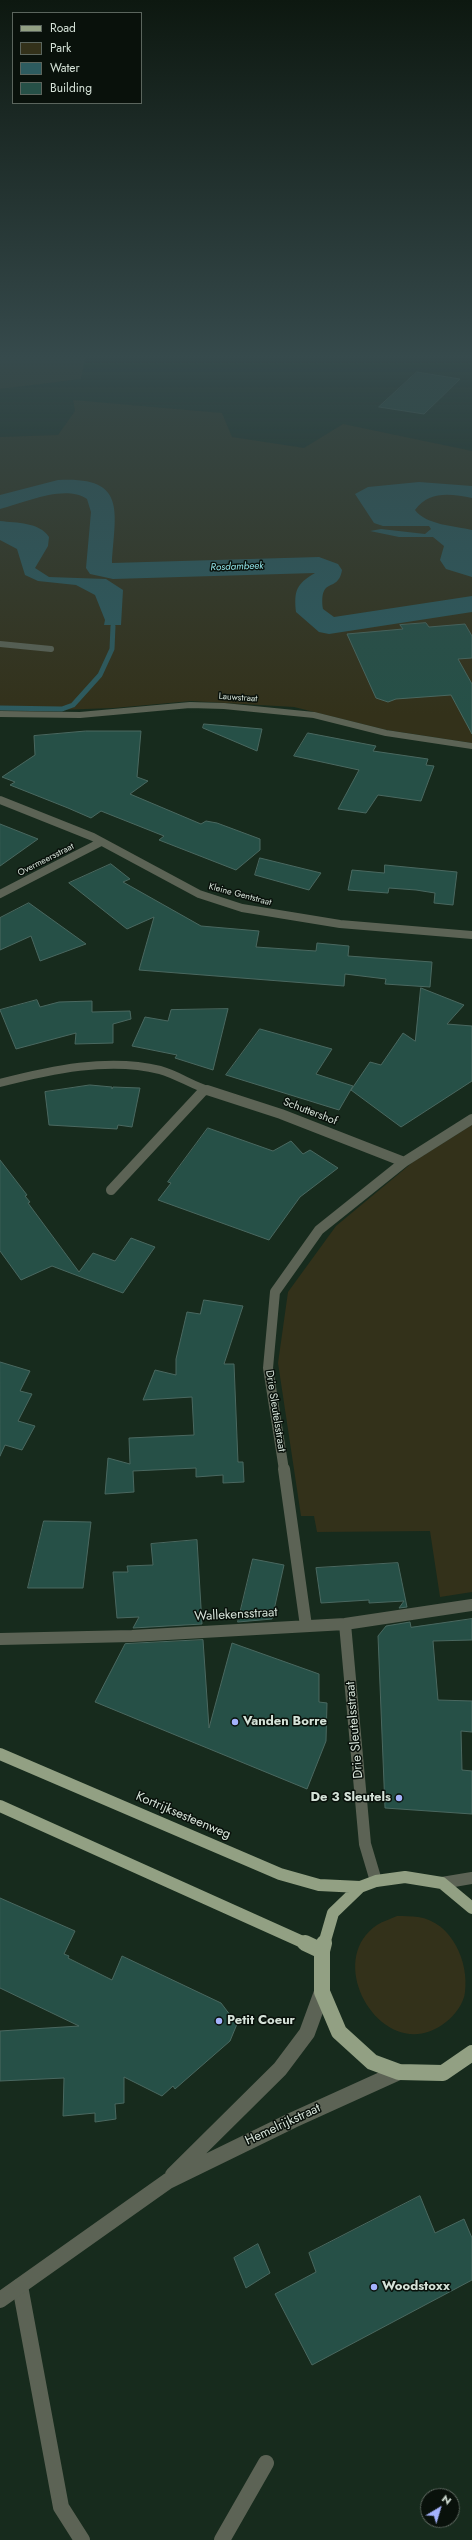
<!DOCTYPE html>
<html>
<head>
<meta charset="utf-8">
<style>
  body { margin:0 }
  #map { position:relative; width:472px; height:2540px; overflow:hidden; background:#172b1d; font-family:Jost,sans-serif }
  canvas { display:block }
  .legend { position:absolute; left:12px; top:12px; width:130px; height:92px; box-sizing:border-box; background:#09110b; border:1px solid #5b655d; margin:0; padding:5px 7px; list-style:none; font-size:12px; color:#d5e2d8 }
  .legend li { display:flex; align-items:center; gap:8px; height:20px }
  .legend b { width:20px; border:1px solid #5b655d }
  .north { position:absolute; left:420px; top:2488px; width:40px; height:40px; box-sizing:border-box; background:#09110b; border:1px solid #5b655d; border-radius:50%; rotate:38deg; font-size:11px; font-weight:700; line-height:16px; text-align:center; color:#d5e2d8 }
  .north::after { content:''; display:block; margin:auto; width:14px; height:18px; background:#a4b2fc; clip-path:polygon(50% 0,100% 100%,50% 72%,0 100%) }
</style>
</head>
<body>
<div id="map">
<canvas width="472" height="2540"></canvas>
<ul class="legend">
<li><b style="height:5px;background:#92a083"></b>Road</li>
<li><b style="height:11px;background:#33311a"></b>Park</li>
<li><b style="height:11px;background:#2d5b5f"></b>Water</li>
<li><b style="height:11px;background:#265047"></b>Building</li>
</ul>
<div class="north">N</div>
</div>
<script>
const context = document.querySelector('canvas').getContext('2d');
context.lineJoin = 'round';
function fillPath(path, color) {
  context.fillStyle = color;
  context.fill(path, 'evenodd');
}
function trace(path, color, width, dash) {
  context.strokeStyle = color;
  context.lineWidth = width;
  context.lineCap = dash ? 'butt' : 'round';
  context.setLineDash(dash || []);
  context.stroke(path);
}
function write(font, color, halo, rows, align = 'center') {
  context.font = font + ' Jost,sans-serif';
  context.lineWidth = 3;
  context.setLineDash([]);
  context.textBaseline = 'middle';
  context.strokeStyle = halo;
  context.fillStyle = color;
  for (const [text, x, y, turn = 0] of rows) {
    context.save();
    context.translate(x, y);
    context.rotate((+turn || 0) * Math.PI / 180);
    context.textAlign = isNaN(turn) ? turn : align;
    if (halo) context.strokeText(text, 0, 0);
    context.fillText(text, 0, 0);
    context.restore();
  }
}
const green = new Path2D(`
  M0,358H85L81,379L0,389Z
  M73,400L222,413L232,437L304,448L343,424L472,451V743L387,730L294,707L191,701L114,708L0,712V437L58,435L75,411Z
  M472,1125V1592L440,1597L430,1531L317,1532L314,1516H301L278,1363L288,1292L336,1226L413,1162Z
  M397,1916C404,1916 411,1916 418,1917C452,1922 469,1962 465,1992C464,2003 455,2015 446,2022C386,2070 320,1963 377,1925C383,1921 391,1919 397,1916Z`);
const water = new Path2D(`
  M419,482L472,486V498C452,494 429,490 415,510C426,525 455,526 472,530V577L446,569L440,560L444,546L433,537H399L370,531L381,529L425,534L431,529L429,526H383L374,523L355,494L368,487Z
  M0,521C17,523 39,522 49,537L48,546L35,568L49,577L106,579L123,590L121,625H104L105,620L95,595L76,585L38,581L25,575L17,549L0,540Z`);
const stream = new Path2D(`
  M0,708L62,709L73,705L100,675L112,649L113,626`);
const river = new Path2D(`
  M58,480C128,476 115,512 112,563L319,557L338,564L342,570C338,594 319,575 323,609L334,617L472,596V612L329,634L319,632L296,612C294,591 296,584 315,573L113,579L90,574L86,568L91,512L87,499C64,484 25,503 0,509V495Z`);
const building = new Path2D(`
  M417,372L460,379L424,414L379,407Z
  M426,623L429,627L465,624L472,636V658L458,659L472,684V734L451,695L396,699L388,702L376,698L347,634L403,629L400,625Z
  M204,724L262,729L257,751L203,728Z
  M86,731H141L137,777L148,781L130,794L201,824L206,821L217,823L260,839V850L236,870L159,840L164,836L101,811L91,818L68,808L10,785L15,782L2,777L35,755L34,736Z
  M308,733L376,746L373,751L428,759L426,765L434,766L421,801L378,795L366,813L338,809L359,770L294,756Z
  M0,824L38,839L0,866Z
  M260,858L321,873L309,890L255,875Z
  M111,864L130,879L123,882L201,926L259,931L256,947L316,951L317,943L349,946L348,956L432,962L430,987L385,984L386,979L345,974L344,986L139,970L154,917L127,929L69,883Z
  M385,865L457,872L453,905L434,903L435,893L416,890L389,888L388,893L348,890L352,870L384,873Z
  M29,903L86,944L40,961L31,936L0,950V918Z
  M421,988L464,1005L447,1024L472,1026V1081L401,1127L351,1090L370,1062L381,1065L403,1033L415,1041Z
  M37,1000L40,1007L59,1002L92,1001V1012L130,1011L131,1019L113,1024V1043L75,1044L76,1033L16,1049L0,1010Z
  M228,1009L213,1070L175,1058L177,1055L132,1046L145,1017L168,1021L171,1010Z
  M260,1029L332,1049L316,1074L353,1086L339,1110L226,1075Z
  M90,1085L112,1087V1089L113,1087L140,1088L132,1127L118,1125L117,1129L49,1125L45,1092Z
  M208,1128L273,1151L291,1141L303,1154L310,1150L338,1168L300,1197L269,1240L158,1200L171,1183L168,1182Z
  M0,1160L27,1195L25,1196L30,1202L28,1203L79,1272L93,1253L115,1261L131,1238L155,1247L123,1293L52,1266L21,1280L0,1251Z
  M204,1300L243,1306L224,1364H234L238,1462H243L244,1482L223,1483V1475L196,1477V1468L133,1471L134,1492L105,1494L108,1458L130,1464L129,1438L194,1435L192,1397L143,1400L155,1370L176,1375V1359L187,1312L200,1314Z
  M0,1362L30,1371L20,1391L32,1394L18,1421L35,1426L22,1450L5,1445L0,1456Z
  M44,1521L91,1522L83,1588H28Z
  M197,1540L202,1624L133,1628L139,1617L117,1618L113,1572H128L127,1566L153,1565L151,1544Z
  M253,1559L284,1565L272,1619L238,1622Z
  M398,1563L407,1607L399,1608L404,1601L369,1603V1600L321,1603L316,1568Z
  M472,1619V1640L433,1641L438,1700L472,1701V1732L461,1731L462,1770L472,1771V1814L385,1808L378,1636L386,1626L410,1622L411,1627Z
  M203,1640L209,1728L232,1643L319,1674V1702L327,1703L326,1741L307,1789L95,1702L125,1644Z
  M0,1898L75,1931L64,1954L69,1956L68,1958L112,1980L122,1956L221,2003L237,2024L230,2041L175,2089L173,2086L162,2096L124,2077V2103L115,2104L116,2119L95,2122V2113L63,2116L64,2078L0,2081V2031L79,2026L0,1988Z
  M420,2196L435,2233L464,2219L472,2238V2280L312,2365L275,2294L316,2272L309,2253Z
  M258,2244L270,2273L246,2288L234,2258Z`);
const serviceFar1 = new Path2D(`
  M0,644L51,649`);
const service = new Path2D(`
  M20,2286L61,2507L82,2540
  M222,2540L266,2463`);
const minorFar3 = new Path2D(`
  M0,714L80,715L190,705L224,706L314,715L386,733L472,746`);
const minorFar2 = new Path2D(`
  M0,800L93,837L199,894L242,908L340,924L472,935
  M0,894L101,842
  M0,1083C50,1070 109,1057 160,1070C178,1075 193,1086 211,1091
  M203,1091L204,1090`);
const minorFar1 = new Path2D(`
  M207,1090L281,1114L404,1162
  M111,1190L204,1090
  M284,1470L268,1368L275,1292L319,1230L404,1162L472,1119`);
const minor = new Path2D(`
  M284,1469L306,1626
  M345,1624L365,1844L376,1881
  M0,1639L132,1636L345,1624L472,1605`);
const tertiaryFar1 = new Path2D(`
  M442,1883L472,1878`);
const tertiary = new Path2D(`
  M173,2175L280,2069L307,2033L322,1992
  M0,2300L168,2181L293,2120L399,2072`);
const primaryFar1 = new Path2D(`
  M0,1754L280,1874L319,1885L360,1887
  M0,1806L307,1944
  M324,1944L333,1913L360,1887L376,1881L405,1877L442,1883L472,1908`);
const primary = new Path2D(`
  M305,1943L322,1951
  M324,1943L322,1951V1992L339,2032L372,2062L399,2072L443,2073L472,2053`);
const markers = [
  [235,1722,4,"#a4b2fc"],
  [399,1798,4,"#a4b2fc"],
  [219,2021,4,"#a4b2fc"],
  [374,2287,4,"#a4b2fc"]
];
const farStreetnames = [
  ["Lauwstraat",238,698,4],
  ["Overmeersstraat",46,860,-27],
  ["Kleine Gentstraat",240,895,15]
];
const farWaternames = [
  ["Rosdambeek",237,567,-2]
];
const streetNames = [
  ["Schuttershof",310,1112,21],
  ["Drie Sleutelsstraat",275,1411,81]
];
const nearStreetnames = [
  ["Wallekensstraat",236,1615,-3],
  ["Drie Sleutelsstraat",355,1730,-95],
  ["Kortrijksesteenweg",183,1816,23],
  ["Hemelrijkstraat",283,2125,-25]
];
const nearPoinames = [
  ["Vanden Borre",243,1722],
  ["De 3 Sleutels",391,1798,"right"],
  ["Petit Coeur",227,2021],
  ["Woodstoxx",382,2287]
];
fillPath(green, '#33311a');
fillPath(water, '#2d5b5f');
trace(stream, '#2d5b5f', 5);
fillPath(river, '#2d5b5f');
fillPath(building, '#265047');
trace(building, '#4a6860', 1);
trace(serviceFar1, '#5c6355', 6);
trace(service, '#5c6355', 16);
trace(minorFar3, '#5c6355', 6);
trace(minorFar2, '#5c6355', 8);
trace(minorFar1, '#5c6355', 10);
trace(minor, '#5c6355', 12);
trace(tertiaryFar1, '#5c6355', 12);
trace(tertiary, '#5c6355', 16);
trace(primaryFar1, '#92a083', 12);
trace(primary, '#92a083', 16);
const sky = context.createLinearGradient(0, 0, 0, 714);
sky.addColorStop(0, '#0d1810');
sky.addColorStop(0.5, '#364a4c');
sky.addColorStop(1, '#364a4c00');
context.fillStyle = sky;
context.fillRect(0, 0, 472, 714);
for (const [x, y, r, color] of markers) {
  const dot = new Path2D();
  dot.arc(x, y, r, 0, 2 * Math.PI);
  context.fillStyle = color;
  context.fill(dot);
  trace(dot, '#09110b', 1.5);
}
write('9px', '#d5e2d8', '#09110b', farStreetnames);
write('italic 10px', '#93e5eb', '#09110b', farWaternames);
write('11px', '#d5e2d8', '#09110b', streetNames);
write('13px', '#d5e2d8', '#09110b', nearStreetnames);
write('bold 13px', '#d5e2d8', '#09110b', nearPoinames, 'left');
</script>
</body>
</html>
